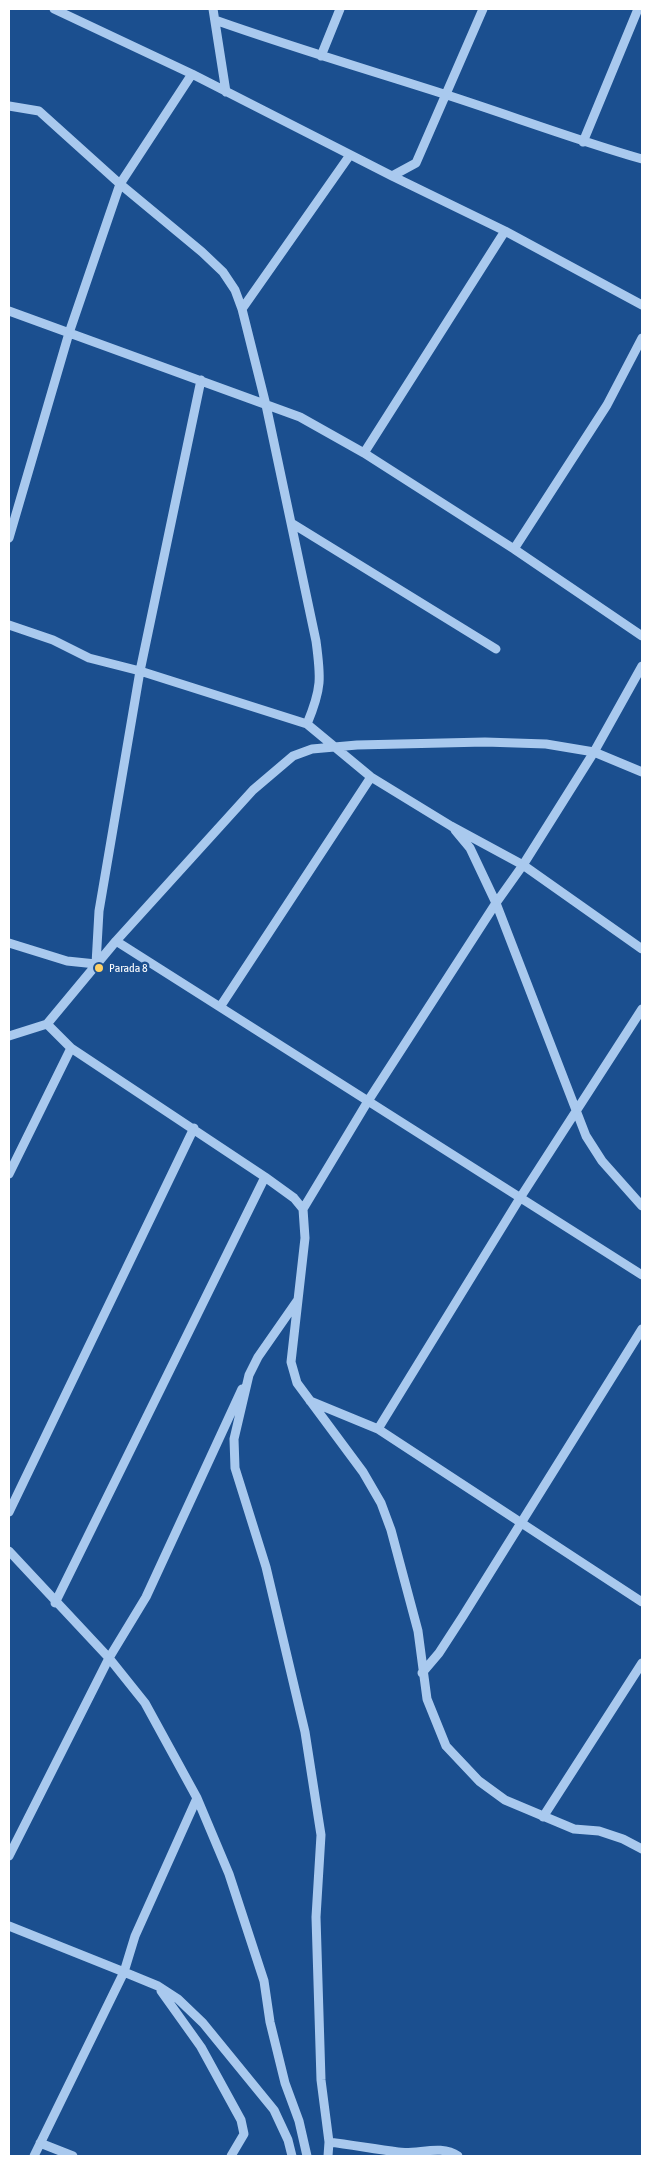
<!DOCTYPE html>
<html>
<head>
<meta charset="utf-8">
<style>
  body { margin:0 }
  #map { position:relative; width:651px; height:2165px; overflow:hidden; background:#1b4f8f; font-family:"Asap Condensed",sans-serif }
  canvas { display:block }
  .frame { position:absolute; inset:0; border:10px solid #fff; pointer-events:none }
</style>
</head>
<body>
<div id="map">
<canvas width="651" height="2165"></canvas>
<div class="frame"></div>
</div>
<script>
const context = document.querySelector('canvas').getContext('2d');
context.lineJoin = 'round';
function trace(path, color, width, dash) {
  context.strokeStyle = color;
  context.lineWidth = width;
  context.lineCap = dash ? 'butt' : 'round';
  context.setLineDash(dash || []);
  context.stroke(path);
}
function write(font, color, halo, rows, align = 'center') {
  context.font = font + ' "Asap Condensed",sans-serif';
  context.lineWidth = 5;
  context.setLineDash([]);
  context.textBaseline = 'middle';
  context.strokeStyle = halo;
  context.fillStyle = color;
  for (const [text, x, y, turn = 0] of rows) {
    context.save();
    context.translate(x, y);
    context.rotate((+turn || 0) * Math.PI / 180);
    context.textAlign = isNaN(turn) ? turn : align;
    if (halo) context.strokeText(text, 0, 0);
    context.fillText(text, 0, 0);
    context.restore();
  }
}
const minor = new Path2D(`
  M54,9L192,74L392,176L505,231L642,305
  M213,9L226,92
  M215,20C291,47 369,70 447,95C512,116 576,140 642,159
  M321,56L340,9
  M9,106L39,111L120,184L202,252L223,272L235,290L242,309L266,405L316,641C321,678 322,688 307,724
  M583,142L638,9
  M392,176L416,163L483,9
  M242,309L350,155
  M9,311L300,417L364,453L514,549L642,636
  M364,453L505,231
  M293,524L496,649
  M9,538L69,333L120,184L192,74
  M514,549L607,405L642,338
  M9,625L53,640L89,658L140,671L307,724L371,777L451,826L523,865L642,949
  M455,830L470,848L496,903L586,1136L602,1161L642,1206
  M116,941L642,1275
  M9,943L67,961L96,964L99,911L140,671L201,380
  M220,1007L371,777
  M47,1024L71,1048L265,1177L294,1198L303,1209L305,1238L291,1362L297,1383L363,1472L381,1503L391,1530L418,1631L427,1699L446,1746L479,1781L505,1800L574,1829L599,1831L623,1839L642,1849
  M9,1036L47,1024L116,941L253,790L293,756L312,749L357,745L485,742L546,744L594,752L642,772
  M9,1174L71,1048
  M303,1209L368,1101L496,903L523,865L594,752L642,666
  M297,1301L258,1357L249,1375L234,1439L235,1468L266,1567L305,1732L321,1835L316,1917L321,2080L329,2142L328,2156
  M310,1401L378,1429L642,1602
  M378,1429L520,1198L642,1009
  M9,1512L194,1128
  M9,1551L109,1658L145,1703L197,1798L229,1874L264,1981L270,2022L285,2083L299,2121L307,2156
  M55,1603L265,1177
  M422,1673L439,1653L463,1616L642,1329
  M543,1817L642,1663
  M9,1856L109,1658L146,1597L242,1389
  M9,1926L124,1972L158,1986L178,1999L203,2023L274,2110L288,2140L292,2156
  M161,1991L201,2047L241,2120L244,2134L231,2156
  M329,2142C352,2145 375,2149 398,2152C417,2155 441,2144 458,2156
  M40,2143L73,2156
  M34,2156L124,1972L135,1936L197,1798`);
const markers = [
  [99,968,5,"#ffd166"]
];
const poiNames = [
  ["Parada 8",109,968]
];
trace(minor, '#a9c9ee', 9);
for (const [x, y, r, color] of markers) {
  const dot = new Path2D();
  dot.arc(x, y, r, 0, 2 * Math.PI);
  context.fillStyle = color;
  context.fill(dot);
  trace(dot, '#1b4f8f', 2);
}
write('12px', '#fff', '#1b4f8f', poiNames, 'left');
</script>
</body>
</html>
